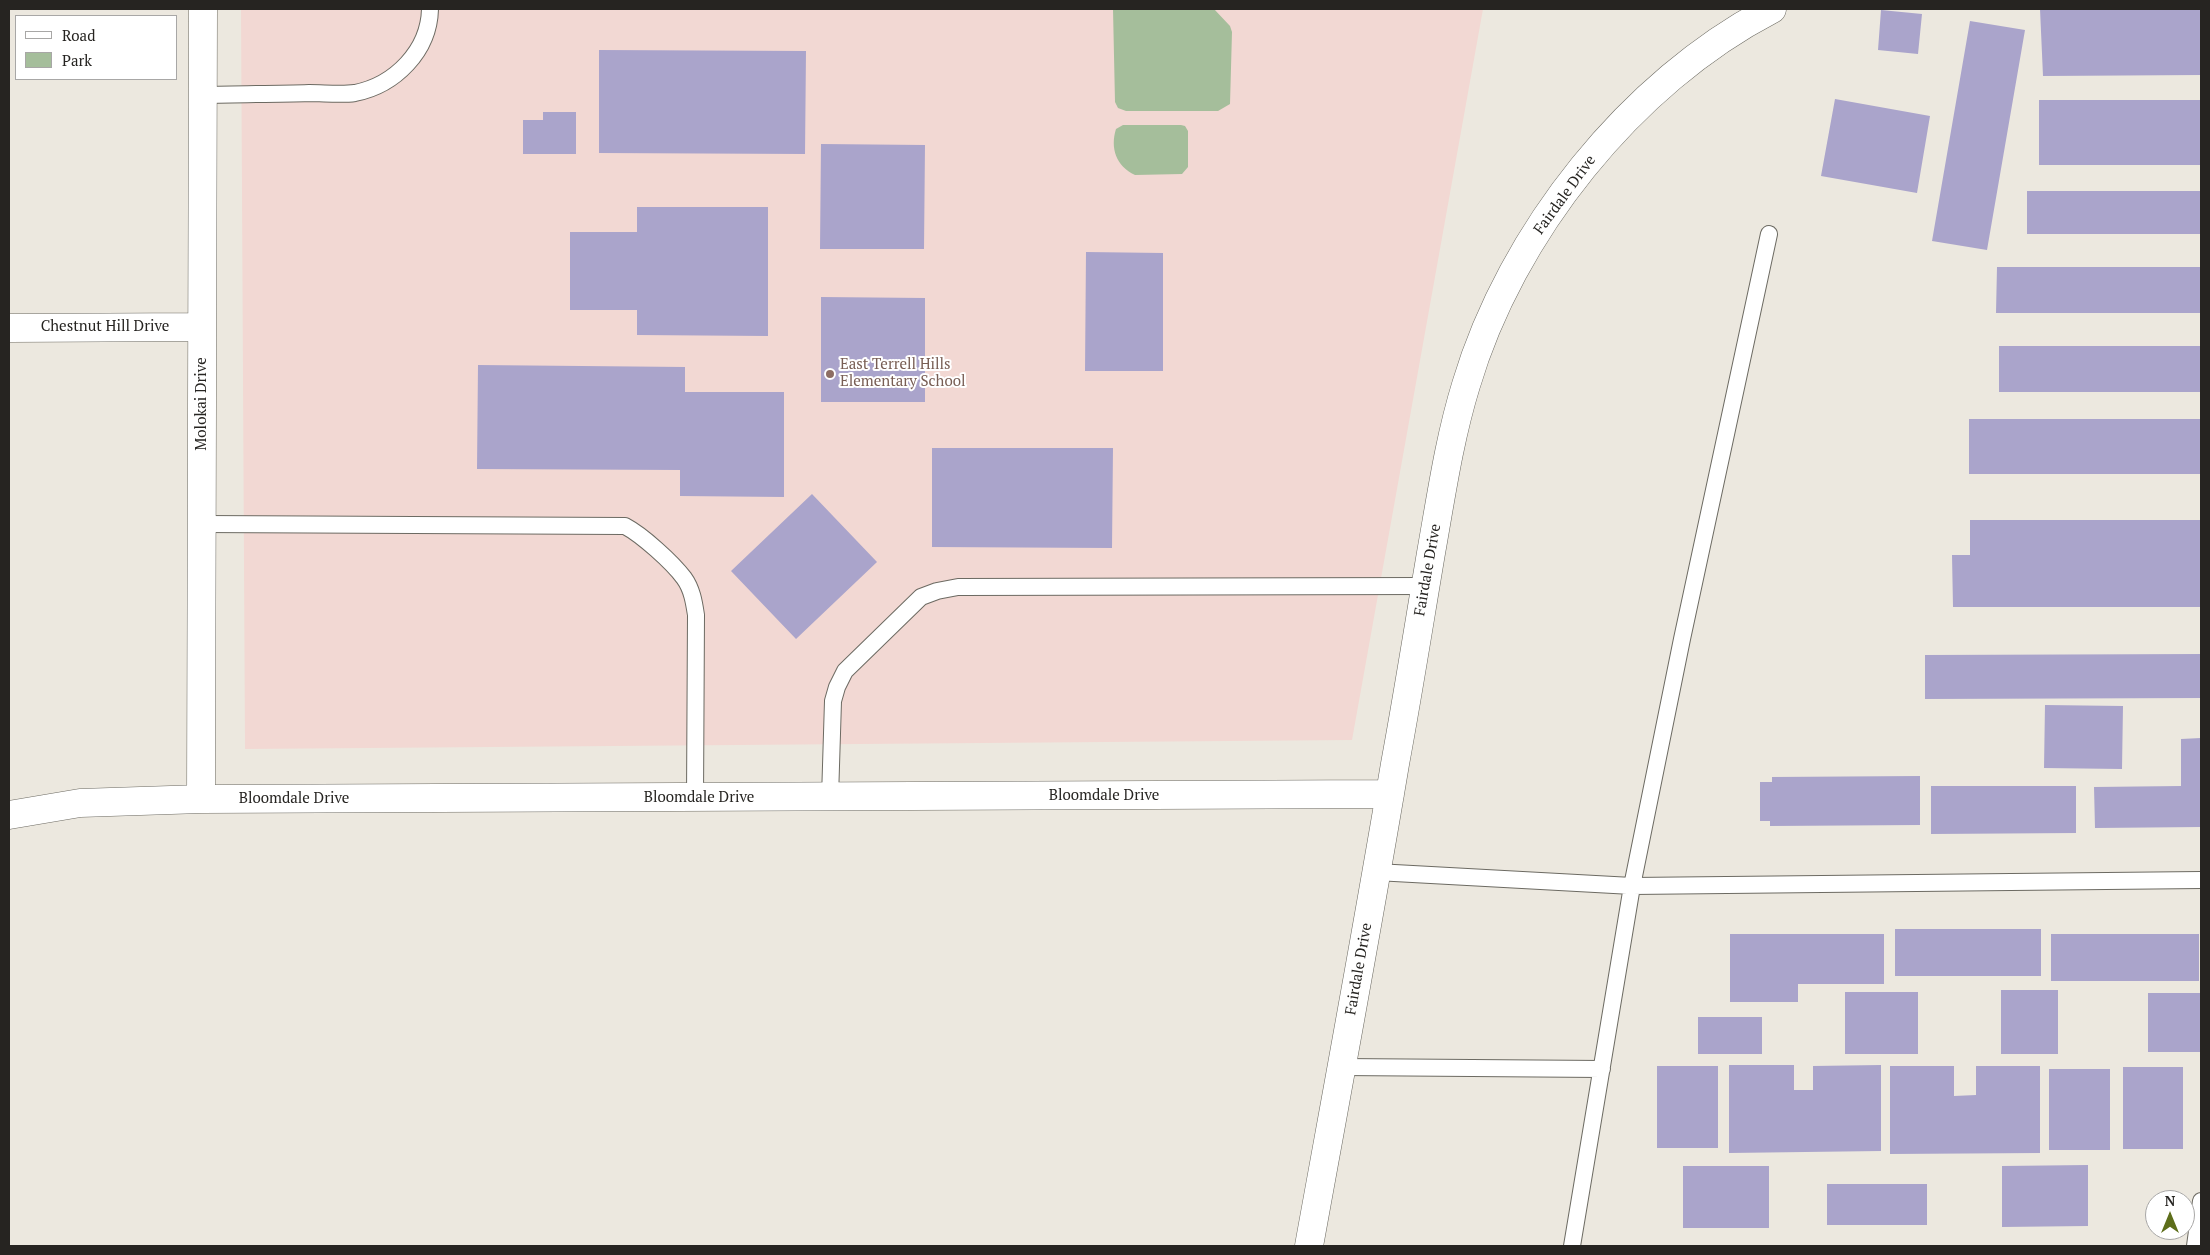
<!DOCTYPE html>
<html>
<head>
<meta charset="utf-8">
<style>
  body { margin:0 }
  #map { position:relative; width:2210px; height:1255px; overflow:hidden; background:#ece8df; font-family:"PT Serif",serif }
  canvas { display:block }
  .frame { position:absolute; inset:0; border:10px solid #262421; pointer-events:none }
  .legend { position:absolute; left:15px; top:15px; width:162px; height:65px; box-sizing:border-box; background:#fff; border:1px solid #a8a7a6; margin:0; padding:6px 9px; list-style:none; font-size:15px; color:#262421 }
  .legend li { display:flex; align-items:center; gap:10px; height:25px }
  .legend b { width:25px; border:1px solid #a8a7a6 }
  .north { position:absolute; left:2145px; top:1190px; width:50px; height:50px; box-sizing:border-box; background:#fff; border:1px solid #a8a7a6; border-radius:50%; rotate:0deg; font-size:14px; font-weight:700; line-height:20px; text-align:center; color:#262421 }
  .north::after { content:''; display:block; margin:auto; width:18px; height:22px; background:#5d6e1a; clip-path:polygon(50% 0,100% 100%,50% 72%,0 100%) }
</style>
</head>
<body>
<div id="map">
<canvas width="2210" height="1255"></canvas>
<div class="frame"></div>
<ul class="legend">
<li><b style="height:6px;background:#fff"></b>Road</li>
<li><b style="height:14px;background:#a5be9b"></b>Park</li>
</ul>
<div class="north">N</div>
</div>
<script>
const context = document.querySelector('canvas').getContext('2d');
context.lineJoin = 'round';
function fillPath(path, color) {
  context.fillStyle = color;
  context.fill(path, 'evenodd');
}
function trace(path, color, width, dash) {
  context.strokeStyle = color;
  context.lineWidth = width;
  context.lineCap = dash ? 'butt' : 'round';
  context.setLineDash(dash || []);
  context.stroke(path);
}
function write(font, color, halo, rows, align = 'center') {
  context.font = font + ' "PT Serif",serif';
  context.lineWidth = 4;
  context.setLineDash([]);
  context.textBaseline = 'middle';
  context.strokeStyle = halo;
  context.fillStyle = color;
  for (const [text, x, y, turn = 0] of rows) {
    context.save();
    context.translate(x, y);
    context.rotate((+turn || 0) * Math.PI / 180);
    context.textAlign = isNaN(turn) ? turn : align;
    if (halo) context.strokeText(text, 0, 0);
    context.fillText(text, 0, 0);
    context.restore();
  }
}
const industrial = new Path2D(`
  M241,9H1483L1352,740L245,749Z`);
const green = new Path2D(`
  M1113,9H1214L1230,26L1232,32L1230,104L1218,111H1126L1118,108L1115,102Z
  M1123,125H1181L1185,126L1188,131V167L1182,174L1135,175C1116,166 1110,148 1116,129Z`);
const building = new Path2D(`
  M2040,9H2201V75L2043,76Z
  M1881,10L1922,14L1918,54L1878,50Z
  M1970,21L2025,30L1987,250L1932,241Z
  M599,50L806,51L805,154L599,153Z
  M1835,99L1930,116L1917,193L1821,176Z
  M2039,100H2201V165H2039Z
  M543,112H576V154H523V120H543Z
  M821,144L925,145L924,249H820Z
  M2027,191H2201V234H2027Z
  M637,207H768V336L637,335V310H570V232H637Z
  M1086,252L1163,253V371H1085Z
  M1997,267H2201V313H1996Z
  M821,297L925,298V402H821Z
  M1999,346H2201V392H1999Z
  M478,365L685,367V392H784V497L680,496V470L477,469Z
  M1969,419H2201V474H1969Z
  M932,448H1113L1112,548L932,547Z
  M812,494L877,562L796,639L731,571Z
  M1970,520H2201V607H1953L1952,555H1970Z
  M2201,654V698L1925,699V655Z
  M2045,705L2123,706L2122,769L2044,768Z
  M2201,738V827L2095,828L2094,787L2181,786V739Z
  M1920,776V825L1770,826V821H1760V782H1772V777Z
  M1931,786H2076V833L1931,834Z
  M1895,929H2041V976H1895Z
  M1730,934H1884V984H1798V1002H1730Z
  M2051,934H2199V981H2051Z
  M2001,990H2058V1054H2001Z
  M1845,992H1918V1054H1845Z
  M2148,993H2201V1052H2148Z
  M1698,1017H1762V1054H1698Z
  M1729,1065H1794V1090H1813V1066L1881,1065V1151L1729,1153Z
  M1657,1066H1718V1148H1657Z
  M1890,1066H1954V1096L1976,1095V1066H2040V1153L1890,1154Z
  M2123,1067H2183V1149H2123Z
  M2049,1069H2110V1150H2049Z
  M2088,1165V1226L2002,1227V1166Z
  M1683,1166H1769V1228H1683Z
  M1827,1184H1927V1225H1827Z`);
const lane = new Path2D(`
  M203,95C238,94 274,94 309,93C324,93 341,95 355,93C395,85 429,51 430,9
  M202,524L625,526C642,535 672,562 684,578C692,589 694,602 696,615L695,798
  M830,798L833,701L837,687L845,671L921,597L937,591L958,587L1426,586
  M1376,872L1632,886L1682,639L1769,234
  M1341,1067L1602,1069
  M1572,1246L1632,886L2201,880
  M2195,1246L2201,1201`);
const street = new Path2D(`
  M9,328L202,327
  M201,799L203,9
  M9,815L80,803L201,799L1390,794
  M1309,1246C1338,1086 1368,925 1395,764C1408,694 1419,624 1431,553C1441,497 1449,440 1466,385C1511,233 1631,82 1772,9`);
const markers = [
  [830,374,5,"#8d6e63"]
];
const streetNames = [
  ["Fairdale Drive",1565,195,-54],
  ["Chestnut Hill Drive",105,327],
  ["Molokai Drive",202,404,-90],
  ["Fairdale Drive",1428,570,-80],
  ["Bloomdale Drive",1104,796],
  ["Bloomdale Drive",699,798],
  ["Bloomdale Drive",294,799],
  ["Fairdale Drive",1359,969,-80]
];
const educationNames = [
  ["East Terrell Hills",840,365],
  ["Elementary School",840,382]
];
fillPath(industrial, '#f2d8d3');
fillPath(green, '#a5be9b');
fillPath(building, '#aaa4cb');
trace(lane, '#6c6a62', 18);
trace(street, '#6c6a62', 29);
trace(lane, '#fff', 16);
trace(street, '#fff', 28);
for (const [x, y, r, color] of markers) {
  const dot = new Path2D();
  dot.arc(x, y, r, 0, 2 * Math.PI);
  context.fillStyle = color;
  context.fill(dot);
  trace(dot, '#fff', 2);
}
write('15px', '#262421', '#fff', streetNames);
write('15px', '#785e54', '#fff', educationNames, 'left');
</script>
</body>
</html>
